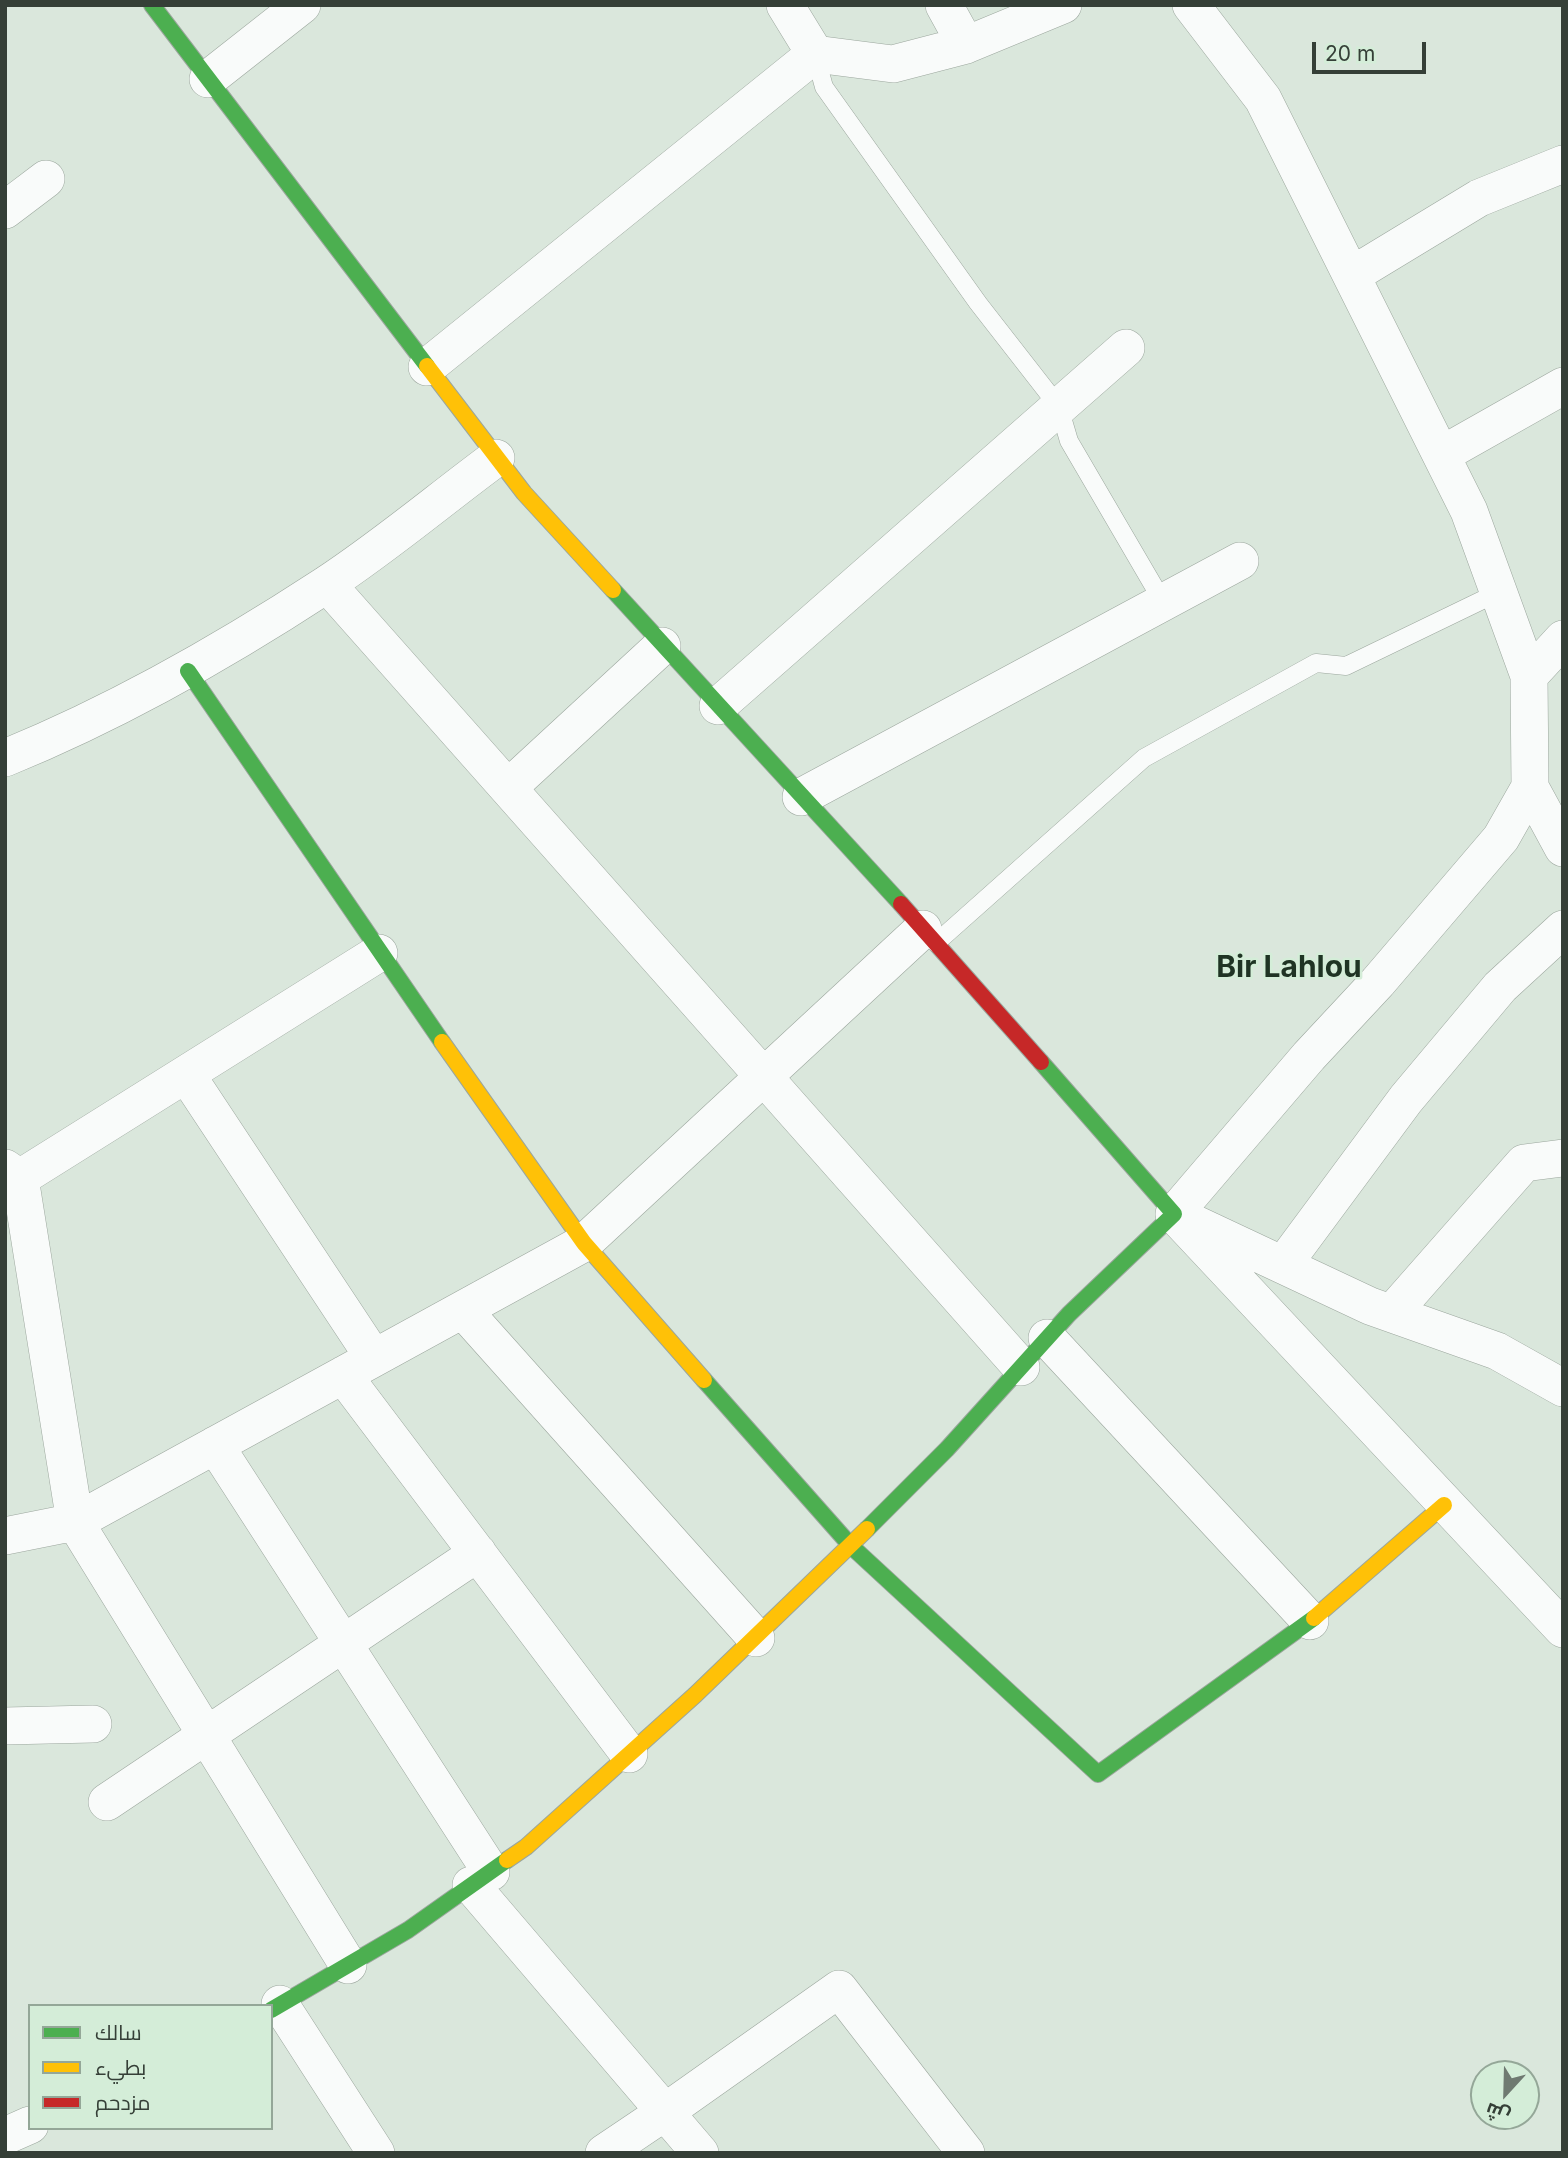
<!DOCTYPE html>
<html>
<head>
<meta charset="utf-8">
<style>
  body { margin:0 }
  #map { position:relative; width:1568px; height:2158px; overflow:hidden; background:#dae7dc; font-family:Inter,Cairo,sans-serif }
  canvas { display:block }
  .frame { position:absolute; inset:0; border:7px solid #353f37; pointer-events:none }
  .legend { position:absolute; left:28px; top:2004px; width:245px; height:126px; box-sizing:border-box; background:#d4edd8; border:2px solid #94a798; margin:0; padding:9px 12px; list-style:none; font-size:21px; color:#353f37 }
  .legend li { display:flex; align-items:center; gap:14px; height:35px }
  .legend b { width:35px; border:2px solid #94a798 }
  .north { position:absolute; left:1470px; top:2060px; width:70px; height:70px; box-sizing:border-box; background:#d4edd8; border:2px solid #94a798; border-radius:50%; rotate:202deg; font-size:19px; font-weight:700; line-height:28px; text-align:center; color:#353f37 }
  .north::after { content:''; display:block; margin:auto; width:24px; height:32px; background:#6f7a71; clip-path:polygon(50% 0,100% 100%,50% 72%,0 100%) }
  .scale { position:absolute; left:1312px; top:42px; width:114px; height:32px; box-sizing:border-box; border:4px solid #353f37; border-top:0; padding-left:9px; font-size:21px; line-height:24px; white-space:nowrap; color:#353f37; -webkit-text-stroke:5px #d4edd8; paint-order:stroke }
</style>
</head>
<body>
<div id="map">
<canvas width="1568" height="2158"></canvas>
<div class="frame"></div>
<ul class="legend">
<li><b style="height:9px;background:#4caf50"></b>سالك</li>
<li><b style="height:9px;background:#ffc107"></b>بطيء</li>
<li><b style="height:9px;background:#c62828"></b>مزدحم</li>
</ul>
<div class="north">ش</div>
<div class="scale">20 m</div>
</div>
<script>
const context = document.querySelector('canvas').getContext('2d');
context.lineJoin = 'round';
function trace(path, color, width, dash) {
  context.strokeStyle = color;
  context.lineWidth = width;
  context.lineCap = dash ? 'butt' : 'round';
  context.setLineDash(dash || []);
  context.stroke(path);
}
function write(font, color, halo, rows, align = 'center') {
  context.font = font + ' Inter,sans-serif';
  context.lineWidth = 5;
  context.setLineDash([]);
  context.textBaseline = 'middle';
  context.strokeStyle = halo;
  context.fillStyle = color;
  for (const [text, x, y, turn = 0] of rows) {
    context.save();
    context.translate(x, y);
    context.rotate((+turn || 0) * Math.PI / 180);
    context.textAlign = isNaN(turn) ? turn : align;
    if (halo) context.strokeText(text, 0, 0);
    context.fillText(text, 0, 0);
    context.restore();
  }
}
const lane = new Path2D(`
  M815,54L824,87L978,303L1059,407L1069,441L1163,602
  M936,943L1144,758L1316,663L1346,666L1499,592`);
const street = new Path2D(`
  M785,5L815,54
  M944,5L966,45
  M1191,5L1263,99L1469,511L1529,676L1530,787L1563,848
  M208,79L302,5
  M5,210L46,179
  M1352,275L1479,198L1563,164
  M427,367L815,54L893,64L966,45L1063,5
  M1441,455L1563,386
  M327,584L1021,1367
  M1529,676L1563,639
  M718,706L1126,348
  M5,758C118,712 223,652 324,586C384,547 439,500 496,458
  M508,788L662,646
  M801,797L1240,561
  M186,1074L374,1358
  M5,1168L20,1178L75,1522L584,1243L923,929
  M20,1178L379,953
  M1174,1214L1563,1629
  M1174,1214L1309,1056L1378,982L1501,838L1530,787
  M1191,1222L1370,1306L1497,1351L1563,1388
  M1283,1265L1406,1099L1500,987L1563,929
  M463,1310L756,1638
  M1392,1313L1524,1163L1563,1158
  M1047,1338L1310,1621
  M343,1375L629,1754
  M215,1445L491,1872
  M5,1536L75,1522L348,1965
  M5,1726L93,1724
  M107,1802L478,1553
  M471,1885L700,2153
  M280,2004L376,2153
  M5,2136L30,2125
  M604,2153L665,2112L839,1989L966,2153`);
const fast = new Path2D(`
  M152,5L427,366
  M613,590L901,904
  M188,671L442,1042
  M704,1380L851,1546L1098,1774L1314,1618
  M867,1529L947,1449L1069,1314L1174,1214L1041,1062
  M271,2010L408,1930L507,1860`);
const slow = new Path2D(`
  M427,366L524,493L613,590
  M442,1042L584,1243L704,1380
  M1314,1618L1444,1505
  M507,1860L526,1847L695,1695L867,1529`);
const jam = new Path2D(`
  M901,904L1041,1062`);
const districtNames = [
  ["Bir Lahlou",1289,968]
];
trace(lane, '#9ba69d', 19);
trace(street, '#9ba69d', 38);
trace(fast, '#9ba69d', 18);
trace(slow, '#9ba69d', 18);
trace(jam, '#9ba69d', 18);
trace(lane, '#f9fbfa', 18);
trace(street, '#f9fbfa', 37);
trace(fast, '#4caf50', 16);
trace(slow, '#ffc107', 16);
trace(jam, '#c62828', 16);
write('bold 30px', '#1f3424', '#d4edd8', districtNames);
</script>
</body>
</html>
